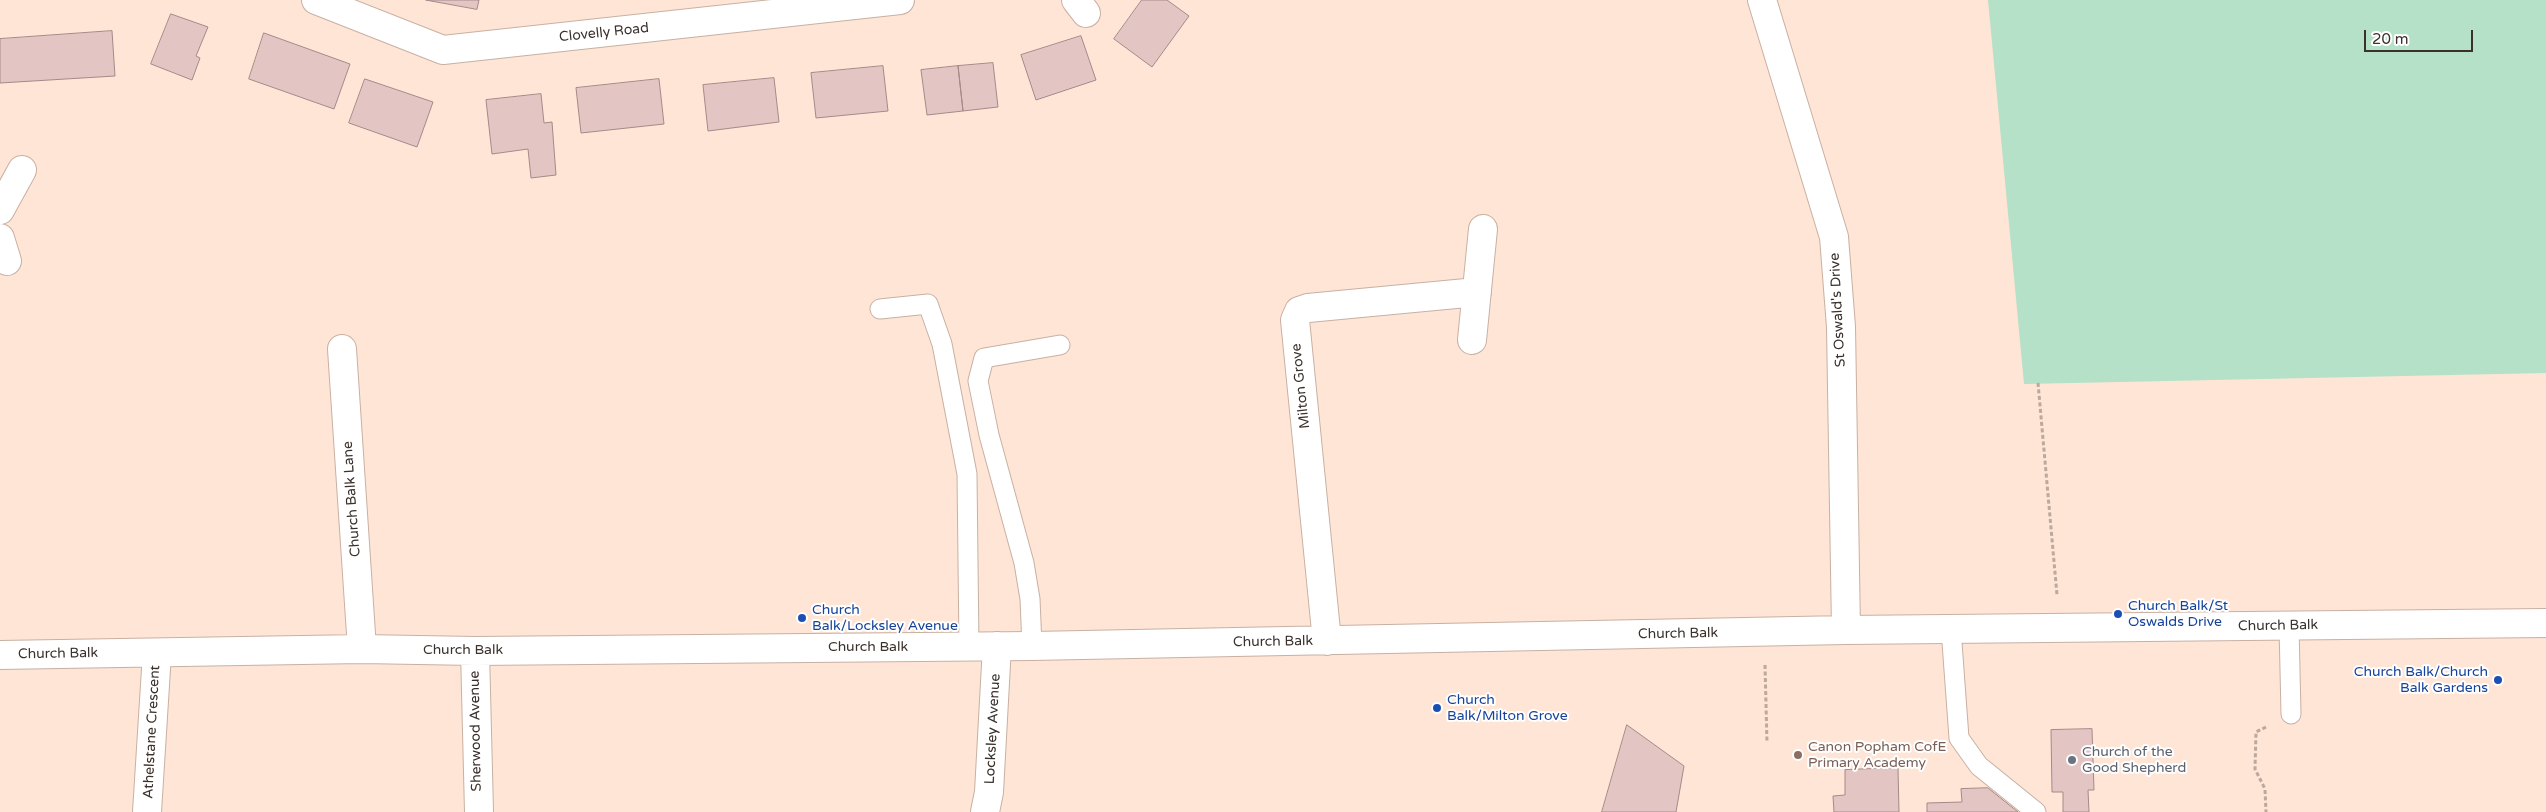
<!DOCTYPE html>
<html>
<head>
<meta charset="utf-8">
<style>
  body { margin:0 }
  #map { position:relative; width:2546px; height:812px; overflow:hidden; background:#fee5d6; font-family:"Varela Round",sans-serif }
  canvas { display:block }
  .scale { position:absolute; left:2364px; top:30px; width:109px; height:22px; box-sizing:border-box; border:2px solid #3b312c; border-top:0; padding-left:6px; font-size:15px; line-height:18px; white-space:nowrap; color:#3b312c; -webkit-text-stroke:4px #fff; paint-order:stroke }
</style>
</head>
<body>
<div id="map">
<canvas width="2546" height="812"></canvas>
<div class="scale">20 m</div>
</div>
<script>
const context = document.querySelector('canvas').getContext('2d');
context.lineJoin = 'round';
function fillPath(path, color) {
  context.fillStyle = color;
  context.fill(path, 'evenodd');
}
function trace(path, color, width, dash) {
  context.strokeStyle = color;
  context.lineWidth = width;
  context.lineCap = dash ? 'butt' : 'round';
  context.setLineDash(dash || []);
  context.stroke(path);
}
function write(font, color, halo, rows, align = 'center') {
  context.font = font + ' "Varela Round",sans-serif';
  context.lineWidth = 4;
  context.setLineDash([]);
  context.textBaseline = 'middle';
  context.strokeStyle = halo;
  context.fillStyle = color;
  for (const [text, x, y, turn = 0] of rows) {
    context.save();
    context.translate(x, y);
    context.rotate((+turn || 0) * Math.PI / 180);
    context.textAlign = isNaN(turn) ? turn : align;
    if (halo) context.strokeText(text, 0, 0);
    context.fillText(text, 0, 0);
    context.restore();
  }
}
const green = new Path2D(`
  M1988,0H2546V373L2024,384Z`);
const building = new Path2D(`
  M426,0H479L477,9Z
  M1142,0H1167L1189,16L1152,67L1114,39Z
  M171,14L208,27L196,56L200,58L192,80L151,64Z
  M112,31L115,76L0,83V39Z
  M264,33L350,64L334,109L249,79Z
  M1081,36L1096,80L1036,100L1021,55Z
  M993,63L998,107L963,111L958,66Z
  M883,66L888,111L816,118L811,73Z
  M958,66L963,111L927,115L921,70Z
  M774,78L779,122L708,131L703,85Z
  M365,79L433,102L417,147L349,123Z
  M659,79L664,124L581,133L576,88Z
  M541,94L544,123L552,122L556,175L531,178L528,149L492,154L486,100Z
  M1627,725L1684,766L1676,812H1602Z
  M2092,729L2094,790H2088L2089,812H2063V792H2052L2051,730Z
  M1898,768L1899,812H1834L1833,796L1845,795V770Z
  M1988,788L2018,812H1927V803L1962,802L1961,789Z`);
const path = new Path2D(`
  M2038,383L2057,595
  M1765,665L1767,743
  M2266,727L2256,732L2255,769L2265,789L2266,812`);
const lane = new Path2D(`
  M880,309L928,304L942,344L967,474L969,647
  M2289,626L2291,714
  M1951,629L1959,738L1979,766L2036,812
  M1032,646L1030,599L1024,563L989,435L978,381L984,358L1060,345`);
const street = new Path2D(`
  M316,0L443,50L900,0
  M1076,0L1086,13
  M1762,0L1834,237L1841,327L1846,630
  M0,210L22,170
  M0,238L7,261
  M1472,340L1483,229
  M342,349L362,649
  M1327,641L1295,320L1299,311L1308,308L1477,292
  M475,651L479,812
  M0,655L362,649L475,651L1032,646L1846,630L2546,623
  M147,812L157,653
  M985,812L989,792L997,646`);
const markers = [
  [2118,614,5,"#1a4fb4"],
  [802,618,5,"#1a4fb4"],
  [2498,680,5,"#1a4fb4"],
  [1437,708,5,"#1a4fb4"],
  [1798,755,5,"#8d6e63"],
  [2072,760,5,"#6b7280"]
];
const streetNames = [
  ["Clovelly Road",604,33,-6],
  ["St Oswald's Drive",1838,310,-93],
  ["Milton Grove",1301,386,-96],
  ["Church Balk Lane",352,499,-94],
  ["Church Balk",2278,626,-1],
  ["Church Balk",1678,634,-1],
  ["Church Balk",1273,642,-1],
  ["Church Balk",868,647],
  ["Church Balk",463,650],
  ["Church Balk",58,654,-1],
  ["Locksley Avenue",993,729,-87],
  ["Sherwood Avenue",476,731,-91],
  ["Athelstane Crescent",152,732,-87]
];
const transitNames = [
  ["Church Balk/St",2128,606],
  ["Oswalds Drive",2128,622],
  ["Church",812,610],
  ["Balk/Locksley Avenue",812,626],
  ["Church Balk/Church",2488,672,"right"],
  ["Balk Gardens",2488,688,"right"],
  ["Church",1447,700],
  ["Balk/Milton Grove",1447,716]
];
const educationNames = [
  ["Canon Popham CofE",1808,747],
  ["Primary Academy",1808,763]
];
const worshipNames = [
  ["Church of the",2082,752],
  ["Good Shepherd",2082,768]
];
fillPath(green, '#b4e1c7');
fillPath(building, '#e3c5c4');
trace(building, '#a58988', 1);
trace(lane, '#c8b0a3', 21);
trace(street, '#c8b0a3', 30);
trace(path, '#bca89c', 3, [4, 2.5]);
trace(lane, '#fff', 19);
trace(street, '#fff', 28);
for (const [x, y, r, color] of markers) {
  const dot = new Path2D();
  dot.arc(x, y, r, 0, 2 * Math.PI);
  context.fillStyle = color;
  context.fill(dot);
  trace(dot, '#fff', 2);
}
write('14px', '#3b312c', '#fff', streetNames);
write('14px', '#164399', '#fff', transitNames, 'left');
write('14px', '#785e54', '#fff', educationNames, 'left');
write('14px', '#5b616d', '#fff', worshipNames, 'left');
</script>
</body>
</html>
